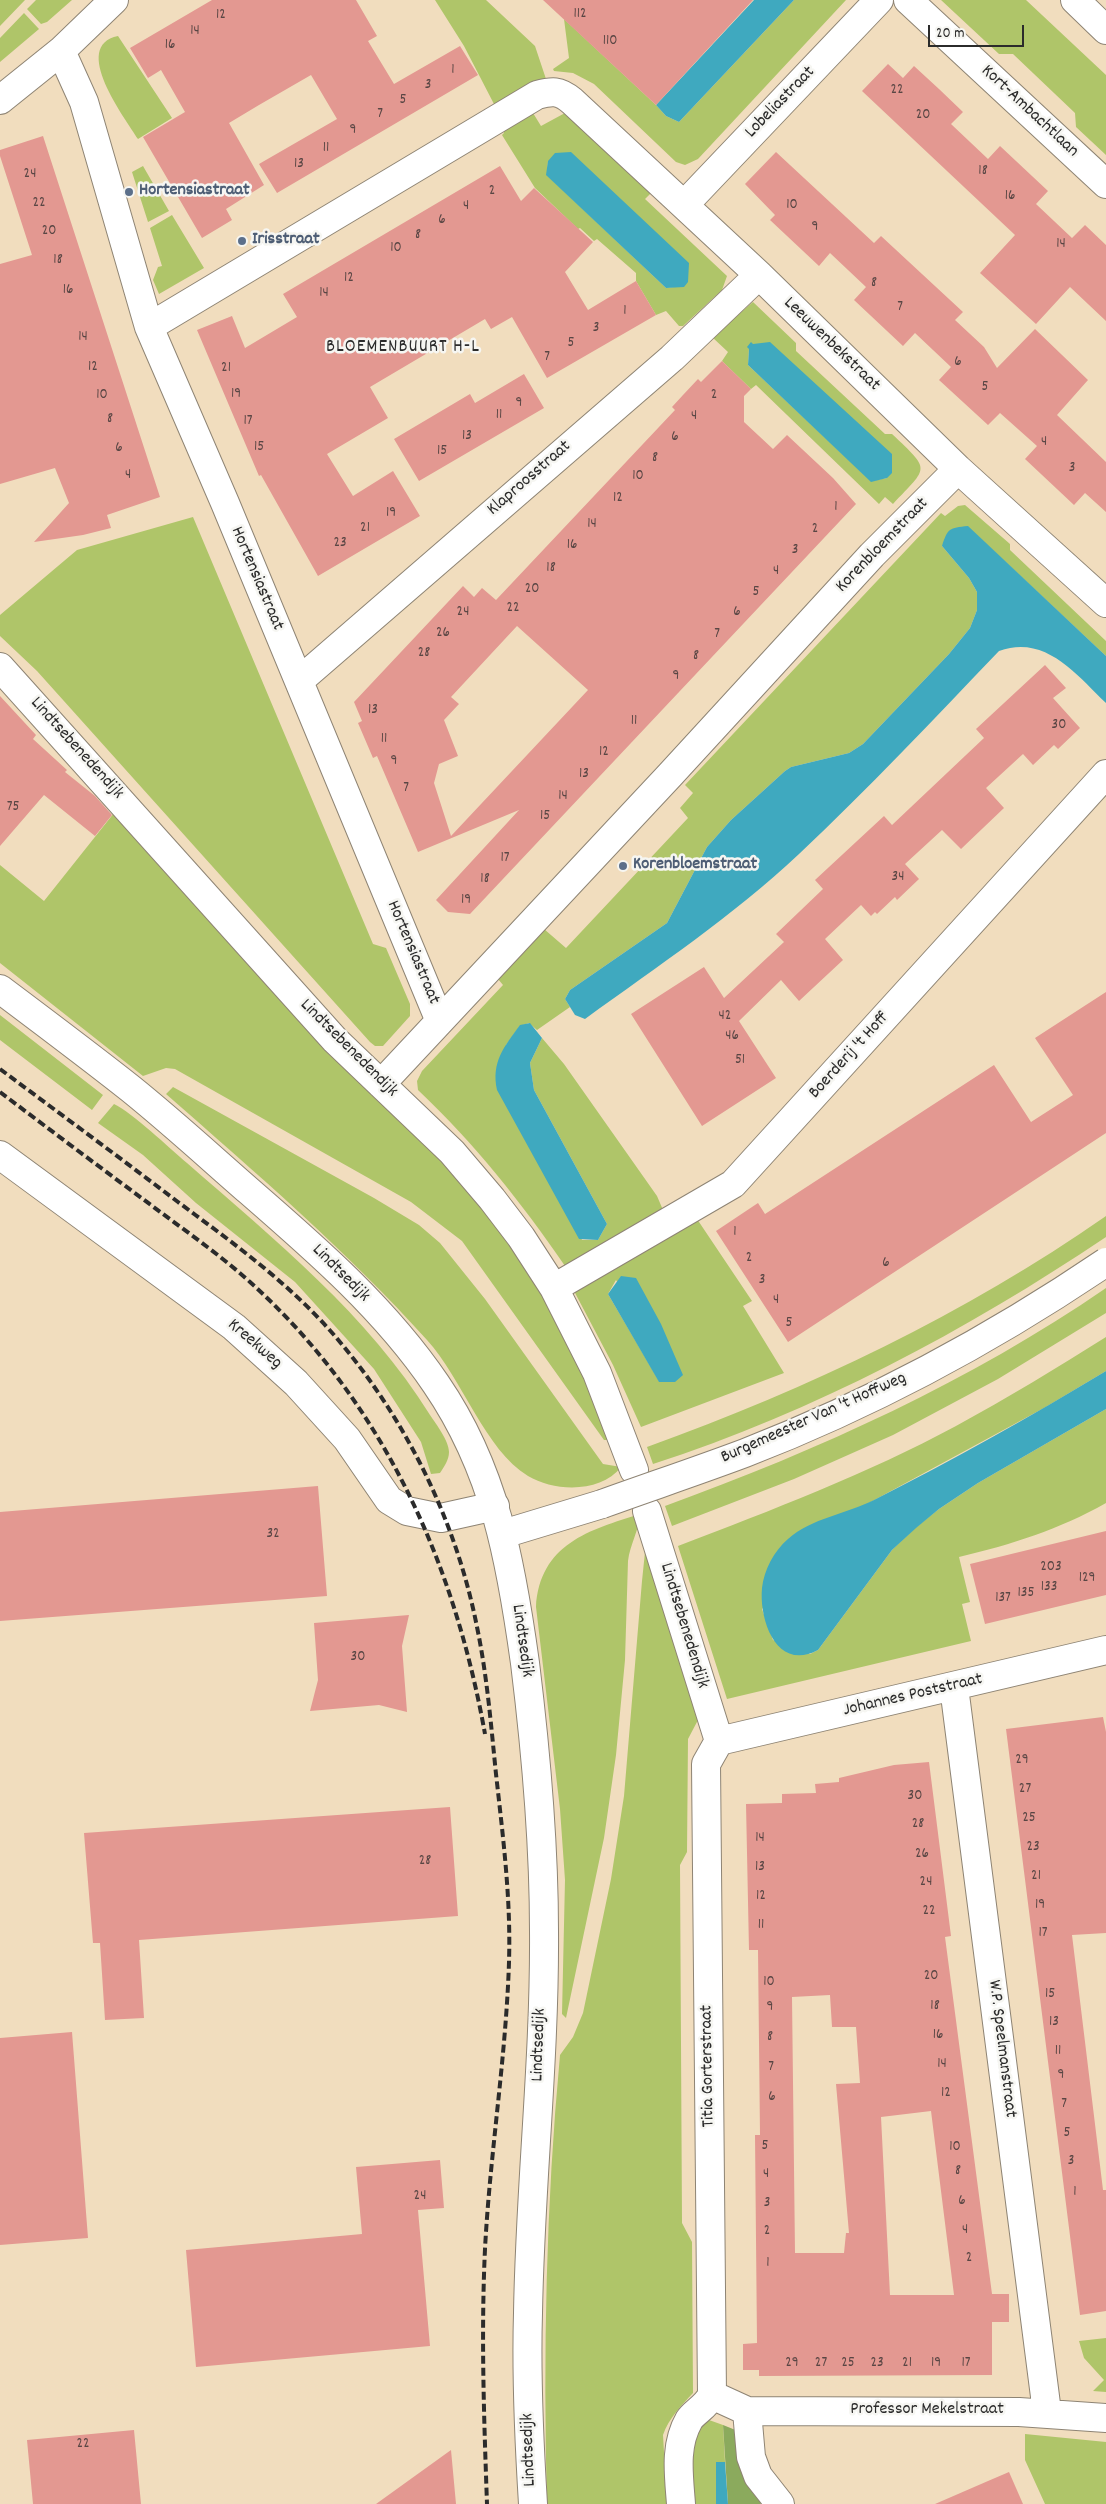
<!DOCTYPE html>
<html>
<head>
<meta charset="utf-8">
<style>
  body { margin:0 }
  #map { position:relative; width:1106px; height:2504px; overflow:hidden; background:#f1ddbe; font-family:Dekko,sans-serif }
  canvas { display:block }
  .scale { position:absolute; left:928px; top:25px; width:96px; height:22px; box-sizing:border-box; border:2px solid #2b2b2b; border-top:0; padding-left:6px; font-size:15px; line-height:18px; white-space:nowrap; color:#2b2b2b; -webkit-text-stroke:4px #f6f6f2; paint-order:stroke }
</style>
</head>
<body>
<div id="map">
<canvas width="1106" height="2504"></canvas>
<div class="scale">20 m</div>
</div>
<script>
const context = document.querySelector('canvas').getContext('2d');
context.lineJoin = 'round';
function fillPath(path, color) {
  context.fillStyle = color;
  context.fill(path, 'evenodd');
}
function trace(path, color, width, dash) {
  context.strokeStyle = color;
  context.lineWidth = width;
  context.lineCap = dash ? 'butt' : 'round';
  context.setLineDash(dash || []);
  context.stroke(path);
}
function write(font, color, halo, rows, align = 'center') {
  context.font = font + ' Dekko,sans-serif';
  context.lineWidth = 5;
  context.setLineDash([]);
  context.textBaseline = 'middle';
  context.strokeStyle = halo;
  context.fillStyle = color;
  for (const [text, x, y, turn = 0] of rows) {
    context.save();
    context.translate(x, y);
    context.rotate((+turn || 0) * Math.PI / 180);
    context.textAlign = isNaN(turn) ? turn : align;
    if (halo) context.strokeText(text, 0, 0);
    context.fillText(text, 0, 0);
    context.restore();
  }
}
const green = new Path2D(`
  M0,0H25L0,26Z
  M36,0H72L47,22L41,24L27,9Z
  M435,0H486L535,46L546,79L495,106L464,46Z
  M794,0H846L698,159L685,165L676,162L594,84L573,73L554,71L553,69L569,58L564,19L656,105L666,116L679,122Z
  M941,0H1026L1106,75V155L1076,127L1075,113L1013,54H999Z
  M24,13L39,29L0,62V38Z
  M118,36L172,118L138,139C125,118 70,46 118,36Z
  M533,113L541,126L565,113L651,193L645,199L727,276L722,290L683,326H679L666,311L656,315L636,281V273L597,239L594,241L580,228L578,229L535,188L502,135L504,133L503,130ZM548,161L682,286L666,288L547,175Z
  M143,166L169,211L148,222L132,172Z
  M172,215L204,268L159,294L153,280L158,267L162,266L150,228Z
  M753,302L796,343V351L885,434H892C931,471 929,466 893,504L885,497L879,504L756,385L751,389L722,361L728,352L712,337ZM749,349L887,478L871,481L748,365Z
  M965,505L1010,544V550L1106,641V656L968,527L942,546L969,578L977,592V610L970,628L949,654L863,744L849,753L791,767L785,771L731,820L707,847L667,923L570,990L565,999L570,1007L537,1030L529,1023L520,1026L506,1045L582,1240H598L607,1224L534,1090L530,1063L542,1038L564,1064L657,1196L663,1210L565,1266C521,1202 475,1144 418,1090L417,1081L422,1071L503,985L498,979L544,929L566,948L688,818L680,808L693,793L685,785L941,513L945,516L958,506Z
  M193,517L373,944L386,948L410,1004V1016L383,1046H375L370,1042L37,671L0,636V615L77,550Z
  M114,813L450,1168L518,1254L570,1339L610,1440H604L462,1241L411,1202L175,1069L166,1068L143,1076L0,963V865L44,901Z
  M0,1015L103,1095L92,1110L0,1040Z
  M173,1087L374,1198L419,1225L440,1243L485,1299L603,1464L621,1467C601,1493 555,1492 528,1476C485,1450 462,1378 427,1340C347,1251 256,1173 166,1094Z
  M114,1104C133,1113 169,1148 187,1163C275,1240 368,1315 430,1415C436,1424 449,1441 449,1452C449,1460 444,1467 440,1473L431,1474L421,1442L374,1369L295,1282L196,1203L143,1155L98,1123Z
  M1106,1216V1237C966,1331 814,1412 653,1464L647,1447C810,1388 964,1315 1106,1216Z
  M697,1219L752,1301L743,1306L784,1373L641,1427L613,1365L574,1291ZM616,1280L675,1381H659L608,1294Z
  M1106,1288V1313L998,1379L893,1435L794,1479L672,1526L665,1506C819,1450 971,1381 1106,1288Z
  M1106,1337V1371L1044,1408L867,1504L762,1609L773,1640L810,1654L818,1650L892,1550L915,1528L939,1509L978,1483L1106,1409V1503C1058,1530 1013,1544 959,1557L970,1602L962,1604L971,1641L727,1699L678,1546C772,1510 867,1474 956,1426C1007,1398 1057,1368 1106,1337Z
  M640,1514C639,1531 630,1544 628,1561L625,1660L616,1755L604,1838L566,2018L562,2014L565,1880L560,1809L536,1607C540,1544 589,1530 640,1514Z
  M649,1551L698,1720L688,1739L687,1852L680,1865L682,2223L692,2242L693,2393C681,2406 669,2418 663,2435L667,2504H547C543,2354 546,2204 560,2055L573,2037L583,2013L611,1879L624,1796L642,1581L645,1552Z
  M1106,2338V2392L1093,2391L1104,2380L1084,2358L1079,2341Z
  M709,2420L723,2425L725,2462L716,2463V2504H689L686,2453L696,2426Z
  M1025,2434L1106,2442V2504H1045L1025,2460Z`);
const forest = new Path2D(`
  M723,2425L738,2431V2453L761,2504H728Z`);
const water = new Path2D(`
  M754,0H794L679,122L666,116L656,105Z
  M571,152L689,263L688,282L684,287L666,288L546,175L548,161L555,153Z
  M751,342L753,344L770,342L892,454V473L887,478L871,482L748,365L749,349L747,347Z
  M968,526L1106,656V703C1076,674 1045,634 999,651C933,720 868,789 799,854C733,916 658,966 585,1019L575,1015L565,999L570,990L667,923L707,847L731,820L785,771L791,767L849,753L863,744L949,654L970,628L977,610V592L969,578L942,546C948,528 949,528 968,526Z
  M530,1023L542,1038L530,1063L534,1090L607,1224L598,1240L579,1239L497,1090C491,1062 504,1047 520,1025Z
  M621,1276L636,1278L661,1324L683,1375L675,1382H659L608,1294Z
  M1106,1371V1409L978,1483L939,1509L916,1528L892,1550L818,1650C777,1672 759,1621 762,1588C764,1570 774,1551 788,1539C812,1518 846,1514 874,1500C953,1460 1030,1417 1106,1371Z
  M716,2462H725L728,2504H716Z`);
const building = new Path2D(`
  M212,0H356L377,36L368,41L394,84L460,46L478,75L277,193L259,164L337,119L311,75L259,105L229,123L264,185L226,209L232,220L202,238L143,137L185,112L161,70L148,78L130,48Z
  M543,0H753L656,105Z
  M888,64L903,78L914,66L939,89L963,112L951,124L988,159L1000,146L1048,191L1036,204L1072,238L1085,225L1106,245V321L1070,287L1036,324L980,273L1015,235L862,91Z
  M43,136L160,497L107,515L111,528L83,535L34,542L69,503L55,468L0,484V264L32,255L0,156V150Z
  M776,152L874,243L881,236L963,312L955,320L984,347L997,368L1035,329L1088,380L1057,415L1106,462V512L1085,493L1074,505L1025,459L1037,446L1000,413L988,425L939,380L951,367L915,333L903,346L854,300L866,287L830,253L819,266L770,220L775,215L745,184Z
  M500,166L521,201L534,188L593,242L565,272L588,310L636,281L656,315L547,378L512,317L491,329L485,319L370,387L388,418L327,454L353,496L393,471L420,516L318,576L261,475L259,476L197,330L232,316L245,348L297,317L283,294Z
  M722,361L751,389L744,396V422L773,449L787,435L833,478L856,504L470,914L448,912L436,900L519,810L418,852L377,756L373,758L358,723L362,721L354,702L463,586L474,597L482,588L496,600L675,410L672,407L683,395L698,379L701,382ZM517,626L588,690L451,836L434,783L439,764L458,756L444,720L459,704L451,697Z
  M524,374L544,408L419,481L394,439L470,394L475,403Z
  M1045,665L1066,688L1053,698L1080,728L1058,749L1054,745L1033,765L1023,754L986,788L1004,808L961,849L942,830L905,864L919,879L897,900L895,897L877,914L875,912L871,916L861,905L825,939L843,960L799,1001L781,980L739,1021L776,1078L702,1126L631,1014L704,967L724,998L784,942L776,934L823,889L815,880L884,816L892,825L984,738L976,729Z
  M0,696L36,735L33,739L67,770L65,772L95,796L112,815L95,836L44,795L0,846Z
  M1106,992V1133L788,1342L716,1231L758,1203L765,1214L994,1065L1031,1122L1073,1095L1035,1038Z
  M318,1486L327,1596L0,1621V1512Z
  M1106,1531V1595L985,1624L970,1564Z
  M409,1615L402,1646L407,1712L379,1705L310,1711L318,1680L314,1623Z
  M1103,1717L1106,1732V1933L1072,1935L1103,2190H1106V2311L1080,2315L1006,1729Z
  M929,1762L951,1936L945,1937L992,2294H1009V2322H992V2375L759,2376V2370H743V2344L757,2343L755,2135H760L758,1950H749L746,1804L782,1803V1794L816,1793L815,1784L839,1782V1778L894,1765ZM830,1995L832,2027H856L860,2083L836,2084L849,2233H846L844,2253H795L792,1997ZM931,2111L954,2295H890L881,2117Z
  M450,1807L458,1916L139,1940L144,2018L105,2020L100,1943H93L84,1833Z
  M72,2032L88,2238L0,2245V2038Z
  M440,2160L444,2208L418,2210L430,2346L196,2367L186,2250L362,2234L356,2167Z
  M134,2430L141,2504H33L27,2440Z
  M451,2450L456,2504H376Z
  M1009,2472L1023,2504H935L988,2481Z`);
const street = new Path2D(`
  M908,0L1106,184
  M61,51L84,102L149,327L225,503L439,1019
  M0,100L61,51L114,0
  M684,205L879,0
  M149,327L537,95C552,91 559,90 572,101L759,275L958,469L1106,603
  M0,667L335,1040L452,1152L492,1199L521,1237L554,1288L597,1373L634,1470
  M299,681L672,358L759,275
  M381,1084L670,775L872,555L958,469
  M0,1155L234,1327L296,1383L347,1439L389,1500L407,1511L441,1518L495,1506
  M554,1288L733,1184L1106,774
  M647,1511L719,1741
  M954,1687L1047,2412
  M719,1741L1106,1650
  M712,2395L706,1764L719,1741
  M712,2395L747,2411L1019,2412L1106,2418
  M747,2411L751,2457L758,2476L780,2504
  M681,2504C679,2476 674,2446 689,2420C694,2412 706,2407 712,2395`);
const secondary = new Path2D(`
  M1075,0L1106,30
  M0,989C44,1022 88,1055 131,1089C172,1122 210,1157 249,1191C317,1250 386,1310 436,1384C495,1470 511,1562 525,1663C536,1752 544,1841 544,1931C545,2059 530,2186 528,2313C526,2377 529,2440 533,2504
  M503,1534L602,1504`);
const rail = new Path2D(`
  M0,1069C59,1113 119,1157 178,1202C233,1243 289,1283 334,1335C405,1417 456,1520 477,1627C487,1675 491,1725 496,1774C503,1837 511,1899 509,1962C506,2058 490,2153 485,2249C481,2334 484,2419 487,2504
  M0,1092C50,1130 101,1168 151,1205C184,1230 219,1254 250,1282C383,1402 454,1561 485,1734`);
const secondaryBridge = new Path2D(`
  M602,1504C649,1487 697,1471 745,1453C871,1404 994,1338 1106,1262`);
const markers = [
  [129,192,5,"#5c6f8a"],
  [242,241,5,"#5c6f8a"],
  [623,866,5,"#5c6f8a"]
];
const numberNames = [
  ["112",580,15],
  ["12",221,16],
  ["14",195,32],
  ["110",610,42],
  ["16",170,46],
  ["1",453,71],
  ["3",428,86],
  ["22",897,91],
  ["5",403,101],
  ["7",380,115],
  ["20",923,116],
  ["9",353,131],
  ["11",326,149],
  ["13",299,165],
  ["18",983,172],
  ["24",30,175],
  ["2",492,192],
  ["16",1010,197],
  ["22",39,204],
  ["10",792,206],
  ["4",466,207],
  ["6",442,221],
  ["9",815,228],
  ["20",49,232],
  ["8",418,236],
  ["14",1061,245],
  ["10",396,249],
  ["18",58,261],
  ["12",349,279],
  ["8",874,284],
  ["16",68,291],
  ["14",324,294],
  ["7",900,308],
  ["1",625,312],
  ["3",596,329],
  ["14",83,338],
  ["5",571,344],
  ["7",547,358],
  ["6",958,363],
  ["12",93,368],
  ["21",226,369],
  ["5",985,388],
  ["19",236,395],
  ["10",102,396],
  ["2",714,396],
  ["9",519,404],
  ["11",499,416],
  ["4",694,417],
  ["8",110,420],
  ["17",248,422],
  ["13",467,437],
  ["6",675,438],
  ["4",1044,443],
  ["15",259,448],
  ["6",119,449],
  ["15",442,452],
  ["8",655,459],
  ["3",1072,469],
  ["4",128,476],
  ["10",638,477],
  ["12",618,499],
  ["1",836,508],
  ["19",391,514],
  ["14",592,525],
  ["21",365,529],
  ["2",815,530],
  ["23",340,544],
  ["16",572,546],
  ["3",795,551],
  ["18",551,569],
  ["4",776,572],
  ["20",532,590],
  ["5",756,593],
  ["22",513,609],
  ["24",463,613],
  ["6",737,613],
  ["26",443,634],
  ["7",717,635],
  ["28",424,654],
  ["8",696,657],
  ["9",676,677],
  ["13",373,711],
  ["11",634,722],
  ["30",1059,726],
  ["11",384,740],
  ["12",604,753],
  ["9",394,762],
  ["13",584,775],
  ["7",406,789],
  ["14",563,797],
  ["75",13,808],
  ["15",545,817],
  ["17",505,859],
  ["34",898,878],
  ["18",485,880],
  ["19",466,901],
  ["42",725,1017],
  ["46",732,1037],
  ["51",740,1061],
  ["1",735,1233],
  ["2",749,1259],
  ["6",886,1264],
  ["3",762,1281],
  ["4",776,1301],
  ["5",789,1324],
  ["32",273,1535],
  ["203",1051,1568],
  ["129",1087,1579],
  ["133",1049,1588],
  ["135",1026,1594],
  ["137",1003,1599],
  ["30",358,1658],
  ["29",1022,1761],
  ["27",1025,1790],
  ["30",915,1797],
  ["25",1029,1819],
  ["28",918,1825],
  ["14",760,1839],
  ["23",1033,1848],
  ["26",922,1855],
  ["28",425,1862],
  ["13",760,1868],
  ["21",1036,1877],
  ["24",926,1883],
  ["12",761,1897],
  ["19",1040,1906],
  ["22",929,1912],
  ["11",761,1926],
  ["17",1043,1934],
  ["20",931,1977],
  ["10",769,1983],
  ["15",1050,1995],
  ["18",935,2007],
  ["9",770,2008],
  ["13",1054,2023],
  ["16",938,2036],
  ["8",770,2038],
  ["11",1058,2052],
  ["14",942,2065],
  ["7",771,2068],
  ["9",1061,2076],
  ["12",946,2094],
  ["6",772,2098],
  ["7",1064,2105],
  ["5",1067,2134],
  ["5",765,2147],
  ["10",955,2148],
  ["3",1071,2162],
  ["8",958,2172],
  ["4",766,2175],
  ["1",1075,2193],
  ["24",420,2197],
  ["6",962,2202],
  ["3",767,2204],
  ["4",965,2231],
  ["2",767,2232],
  ["2",969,2259],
  ["1",768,2264],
  ["29",792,2364],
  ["27",821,2364],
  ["25",848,2364],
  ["23",877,2364],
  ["21",907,2364],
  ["19",936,2364],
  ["17",966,2364],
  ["22",83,2445]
];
const streetNames = [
  ["Lobeliastraat",781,103,-46],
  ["Kort-Ambachtlaan",1029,112,43],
  ["Leeuwenbekstraat",831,345,44],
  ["Klaproosstraat",530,479,-41],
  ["Korenbloemstraat",883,546,-46],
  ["Hortensiastraat",256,579,67],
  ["Lindtsebenedendijk",76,749,48],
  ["Hortensiastraat",412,953,67],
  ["Lindtsebenedendijk",348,1049,45],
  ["Boerderij 't Hoff",850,1056,-48],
  ["Lindtsedijk",340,1274,45],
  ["Kreekweg",254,1345,41],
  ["Burgemeester Van 't Hoffweg",814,1419,-24],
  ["Lindtsebenedendijk",683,1626,73],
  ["Lindtsedijk",521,1641,82],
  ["Johannes Poststraat",913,1696,-13],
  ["Lindtsedijk",540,2045,-88],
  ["W.P. Speelmanstraat",1001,2049,83],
  ["Titia Gorterstraat",709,2066,-91],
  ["Professor Mekelstraat",927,2411],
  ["Lindtsedijk",530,2450,-92]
];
const serviceNames = [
  ["Hortensiastraat",139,192],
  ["Irisstraat",252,241],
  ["Korenbloemstraat",633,866]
];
const neighbourhoodNames = [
  ["BLOEMENBUURT H-L",403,348]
];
fillPath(green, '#afc569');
fillPath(forest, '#8baa5d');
fillPath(water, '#3fa9bf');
fillPath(building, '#e39891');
trace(street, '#8e8474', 30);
trace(secondary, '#8e8474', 30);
trace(street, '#fff', 28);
trace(secondary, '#fff', 28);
trace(rail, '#2b2b2b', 4, [8, 4]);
trace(secondaryBridge, '#8e8474', 30, []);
trace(secondaryBridge, '#fff', 28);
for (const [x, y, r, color] of markers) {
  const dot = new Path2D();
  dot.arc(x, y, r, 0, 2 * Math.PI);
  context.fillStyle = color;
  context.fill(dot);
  trace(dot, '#f6f6f2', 2);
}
write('15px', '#594644', null, numberNames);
write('18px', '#2b2b2b', '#f6f6f2', streetNames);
write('bold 18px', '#4e5e75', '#f6f6f2', serviceNames, 'left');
context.letterSpacing = '1px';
write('19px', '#2b2b2b', '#f6f6f2', neighbourhoodNames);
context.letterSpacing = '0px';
</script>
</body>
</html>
